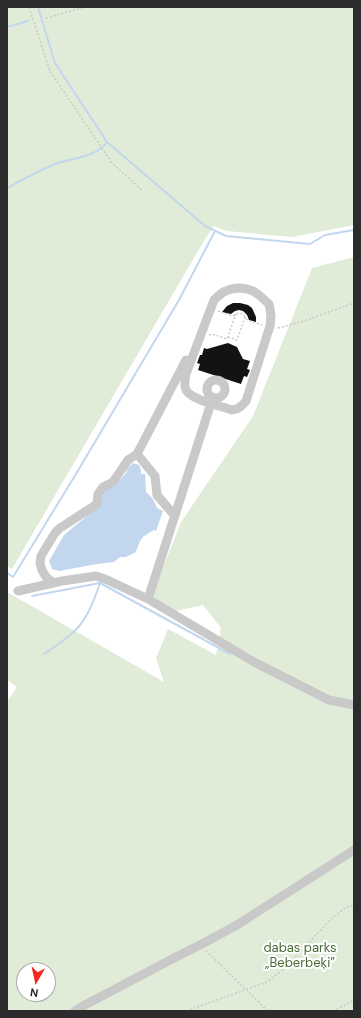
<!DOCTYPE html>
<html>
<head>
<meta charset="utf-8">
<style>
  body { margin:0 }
  #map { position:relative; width:361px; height:1018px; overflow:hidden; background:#fff; font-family:"DM Sans",sans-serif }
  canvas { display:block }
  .frame { position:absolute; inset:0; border:8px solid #2c2c2c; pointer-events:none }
  .north { position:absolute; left:16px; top:962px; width:40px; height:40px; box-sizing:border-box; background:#fff; border:1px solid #ababab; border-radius:50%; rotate:189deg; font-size:11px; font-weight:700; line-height:16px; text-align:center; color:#2c2c2c }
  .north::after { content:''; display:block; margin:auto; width:14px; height:18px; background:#f3291f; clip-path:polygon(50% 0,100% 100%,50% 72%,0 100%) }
</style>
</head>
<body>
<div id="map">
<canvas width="361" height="1018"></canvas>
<div class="frame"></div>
<div class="north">N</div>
</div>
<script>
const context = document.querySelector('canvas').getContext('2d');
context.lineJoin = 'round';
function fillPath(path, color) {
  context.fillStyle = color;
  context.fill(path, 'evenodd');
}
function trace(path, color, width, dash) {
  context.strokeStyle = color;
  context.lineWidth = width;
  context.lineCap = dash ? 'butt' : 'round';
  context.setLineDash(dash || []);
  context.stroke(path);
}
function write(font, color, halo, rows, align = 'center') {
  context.font = font + ' "DM Sans",sans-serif';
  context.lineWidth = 4;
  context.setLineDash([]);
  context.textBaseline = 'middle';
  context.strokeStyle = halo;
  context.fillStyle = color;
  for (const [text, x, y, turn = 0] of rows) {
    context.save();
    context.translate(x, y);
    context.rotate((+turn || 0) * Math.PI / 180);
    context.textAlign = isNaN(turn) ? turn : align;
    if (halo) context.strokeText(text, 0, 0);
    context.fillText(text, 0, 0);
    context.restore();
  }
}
const green = new Path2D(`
  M7,7H354V225L292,237L227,231L214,226L205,239L12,569L7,566Z
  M354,257V1011H7V702L17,687L7,680V592L164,682L156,658L168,629L216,655L221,628L203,605L176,611L151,598L181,522L253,416L312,268ZM24,970H48V994H24Z`);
const water = new Path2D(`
  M133,463L139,465L141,470V474H145L146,492L153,499L157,508L163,511L156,531L154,530C141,537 141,538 136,552L126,557H120L114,562L97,564L59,571L52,569L49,561L64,535L100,505L104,489L115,486L126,473L128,468Z`);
const stream = new Path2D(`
  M38,7L55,63L107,142L205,226L226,236L310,244L325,235L354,230
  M7,27L28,21
  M7,188C22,180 40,170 55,164C72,158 95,158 107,142
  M7,573L13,577L76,474L179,300L215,231
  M32,596L100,583L230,654
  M44,654C53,648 62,642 70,635C86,623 94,601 100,583`);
const building = new Path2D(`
  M233,303H240L248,305L252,308L256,317V322L249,320L247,315L243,311L239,310L235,311L231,314L222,312L227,306Z
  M228,343L237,347L243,359L250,361L247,369L250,370L247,377L244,376L241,384L198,370L200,364L197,363L200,355H202L204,348L207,349Z`);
const path = new Path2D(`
  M29,7L50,71L112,163L143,191
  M46,18L85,7
  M218,311L233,316C239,311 244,313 247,320L262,325
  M278,328L304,321L354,303
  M209,335L212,334L227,339L236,314
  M228,337L237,340L245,317
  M206,951L268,1011
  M186,1011L267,982L285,968L333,917L347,907L354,905
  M333,1011L354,1000`);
const minor = new Path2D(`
  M239,288L247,289L253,291L259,295L269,304L271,315L270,326L246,401C242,406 239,409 232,410C221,406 191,400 186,390C184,386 185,379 186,374L214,300C222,292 227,289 239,288Z
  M207 389a9 9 0 1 1 18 0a9 9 0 1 1-18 0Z
  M175,516L157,495L155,476L137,454L186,360
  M54,583L46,577L42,570L40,563L41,556L55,533L60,528L97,504L98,494L103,487L113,482L128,460L137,454
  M18,591L62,581L96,576L105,579L148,599L254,662L329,700L354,705
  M148,599L213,397
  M75,1011L83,1006L176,957L200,945L237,925L354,850`);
const parkNames = [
  ["dabas parks",300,949],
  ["„Beberbeķi”",300,964]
];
fillPath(green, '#e0ecd8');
fillPath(water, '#c2d7ee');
trace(stream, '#c2d7ee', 2);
fillPath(building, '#131313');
trace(path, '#c9c9c9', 1.5, [2, 2]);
trace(minor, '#c9c9c9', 9);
write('13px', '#496b37', '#fff', parkNames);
</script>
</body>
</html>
